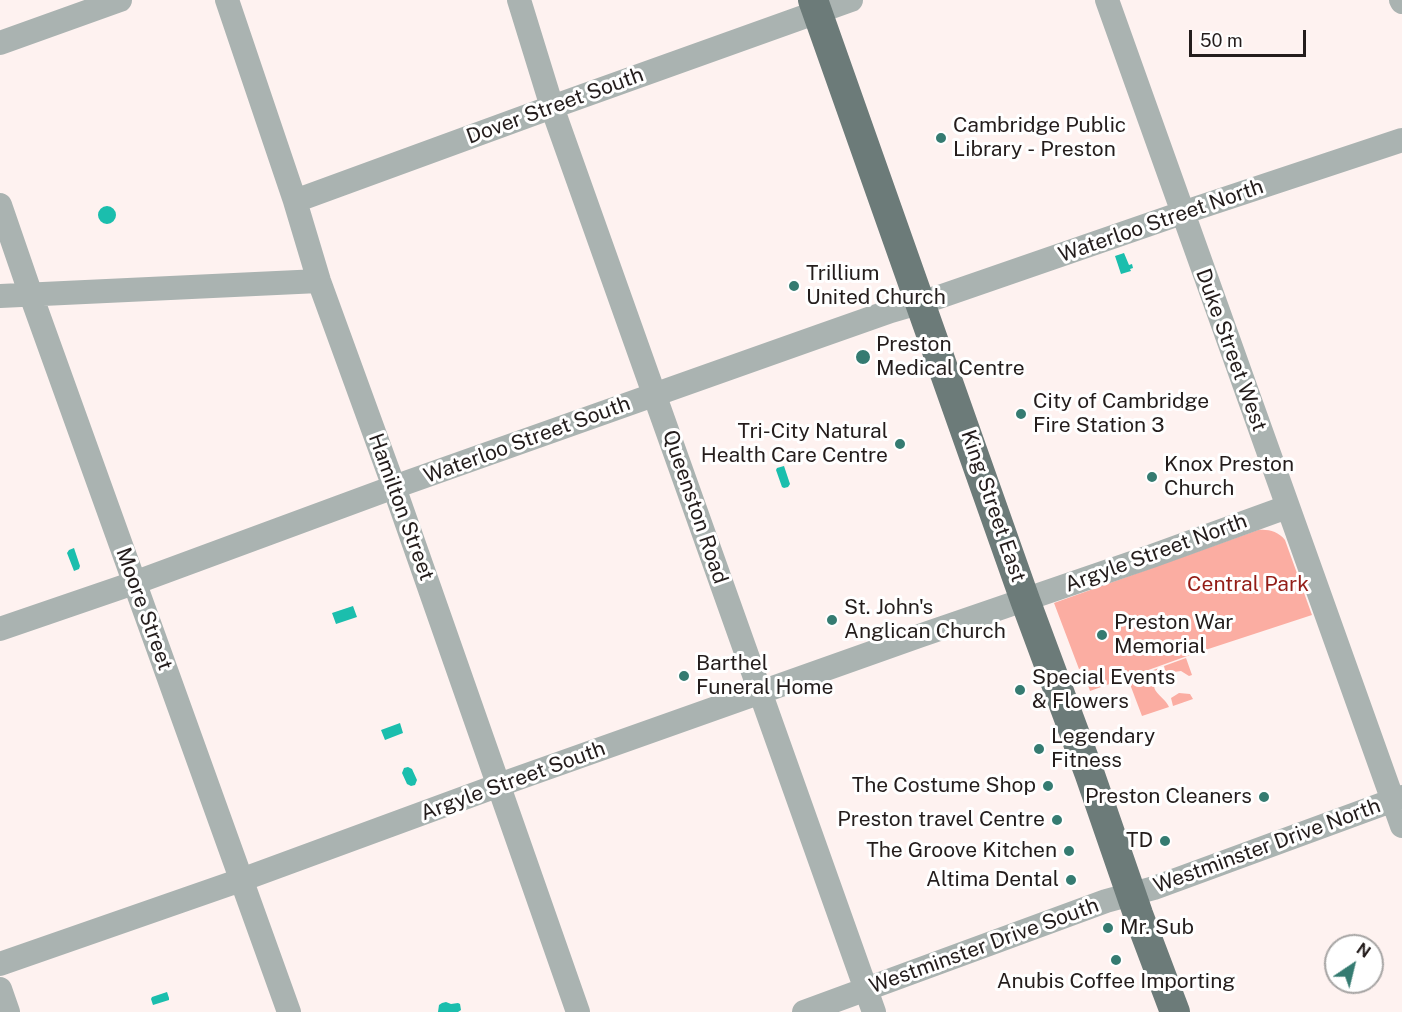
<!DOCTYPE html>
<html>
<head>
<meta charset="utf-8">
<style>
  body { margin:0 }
  #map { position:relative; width:1402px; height:1012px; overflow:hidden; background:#fef2f0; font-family:"Public Sans",sans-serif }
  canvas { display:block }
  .north { position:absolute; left:1324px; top:934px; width:60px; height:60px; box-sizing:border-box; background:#fff; border:2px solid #a7a5a4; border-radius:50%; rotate:35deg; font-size:16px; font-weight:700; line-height:24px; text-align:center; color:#241d1c }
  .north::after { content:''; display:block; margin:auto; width:21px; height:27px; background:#357b71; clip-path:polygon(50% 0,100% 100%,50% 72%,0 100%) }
  .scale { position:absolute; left:1189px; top:30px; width:117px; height:27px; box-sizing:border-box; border:3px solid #241d1c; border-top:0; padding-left:8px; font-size:18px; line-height:21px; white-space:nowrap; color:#241d1c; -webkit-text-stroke:4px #fff; paint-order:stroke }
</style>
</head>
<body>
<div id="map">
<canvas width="1402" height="1012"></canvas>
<div class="north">N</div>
<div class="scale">50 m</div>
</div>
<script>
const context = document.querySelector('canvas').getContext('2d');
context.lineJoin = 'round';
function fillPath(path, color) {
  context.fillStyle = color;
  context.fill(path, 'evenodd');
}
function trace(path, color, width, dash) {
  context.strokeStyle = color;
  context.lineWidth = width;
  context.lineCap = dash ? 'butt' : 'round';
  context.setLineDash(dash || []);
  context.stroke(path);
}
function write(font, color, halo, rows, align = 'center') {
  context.font = font + ' "Public Sans",sans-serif';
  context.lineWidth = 6;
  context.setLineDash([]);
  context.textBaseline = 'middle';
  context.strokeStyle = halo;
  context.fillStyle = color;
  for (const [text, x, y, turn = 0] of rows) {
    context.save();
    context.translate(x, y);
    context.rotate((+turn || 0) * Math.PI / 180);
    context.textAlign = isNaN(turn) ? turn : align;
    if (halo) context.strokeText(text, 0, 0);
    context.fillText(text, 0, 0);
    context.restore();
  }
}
const green = new Path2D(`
  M1258,530C1268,529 1278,531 1285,540L1312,615L1190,655L1090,691L1082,668L1079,669L1054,603Z
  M1186,658L1192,675L1189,676L1181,671L1174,672L1169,675H1166L1164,666Z
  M1159,668L1160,674C1144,690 1164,695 1169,707L1142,716L1128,679Z
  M1179,693L1190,694L1193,699L1173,706L1171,698Z`);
const water = new Path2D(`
  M98 215a9 9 0 1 1 18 0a9 9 0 1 1-18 0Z
  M1124,253L1129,265L1132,264L1133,268L1130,269L1131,271L1121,274L1115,256Z
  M784,466L790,484L788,487L784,488L782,487L776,470L777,468Z
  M74,548L80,566L79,569L74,571L67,553L69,550Z
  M353,606L357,617L336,624L332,613Z
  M400,723L403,733L385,740L381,730Z
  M408,767L412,769L417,780L415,785L411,786L407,784L402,773L404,768Z
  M167,992L169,998V1000L153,1005L151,999L152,997Z
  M446,1002L451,1004L458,1003L460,1004L461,1010L458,1012H438L439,1005L442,1003Z`);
const minor = new Path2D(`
  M227,0L295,201L319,281L394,487L578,1012
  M519,0L552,107L874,1012
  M1107,0L1402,826
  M1401,0L1402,2
  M0,43L120,0
  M295,201L552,107L851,0
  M0,205L31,295L289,1012
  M0,296L319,281
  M0,629L134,583L394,487L820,336L891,311L939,297L1182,213L1402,140
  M0,964L241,880L513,780L919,636L1152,556L1287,507
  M0,989L8,1012
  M804,1012L1106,901L1154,888L1402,797`);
const major = new Path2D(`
  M813,0L1025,600L1090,775L1138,914L1175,1012`);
const markers = [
  [941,138,6,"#357b71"],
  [794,286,6,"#357b71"],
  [863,357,8,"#357b71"],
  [1021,414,6,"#357b71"],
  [900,444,6,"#357b71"],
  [1152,477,6,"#357b71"],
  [832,620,6,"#357b71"],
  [1102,635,6,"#357b71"],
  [684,676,6,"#357b71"],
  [1020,690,6,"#357b71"],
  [1039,749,6,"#357b71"],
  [1048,786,6,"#357b71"],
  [1264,797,6,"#357b71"],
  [1057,820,6,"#357b71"],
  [1165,841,6,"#357b71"],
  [1069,851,6,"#357b71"],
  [1071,880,6,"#357b71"],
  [1108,928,6,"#357b71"],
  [1116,960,6,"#357b71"]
];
const streetNames = [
  ["Dover Street South",555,106,-20],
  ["Waterloo Street North",1161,221,-19],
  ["Duke Street West",1231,350,70],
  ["Waterloo Street South",527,440,-20],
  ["King Street East",993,506,71],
  ["Hamilton Street",401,507,70],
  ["Queenston Road",695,507,71],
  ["Argyle Street North",1156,553,-20],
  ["Moore Street",144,609,70],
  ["Argyle Street South",513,781,-20],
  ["Westminster Drive North",1267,846,-20],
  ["Westminster Drive South",984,946,-20]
];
const poiNames = [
  ["Cambridge Public",953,126],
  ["Library - Preston",953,150],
  ["Trillium",806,274],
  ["United Church",806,298],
  ["Preston",876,345],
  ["Medical Centre",876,369],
  ["City of Cambridge",1033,402],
  ["Fire Station 3",1033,426],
  ["Tri-City Natural",888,432,"right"],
  ["Health Care Centre",888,456,"right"],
  ["Knox Preston",1164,465],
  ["Church",1164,489],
  ["St. John's",844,608],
  ["Anglican Church",844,632],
  ["Preston War",1114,623],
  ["Memorial",1114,647],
  ["Barthel",696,664],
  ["Funeral Home",696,688],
  ["Special Events",1032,678],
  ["& Flowers",1032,702],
  ["Legendary",1051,737],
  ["Fitness",1051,761],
  ["The Costume Shop",1036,786,"right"],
  ["Preston Cleaners",1252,797,"right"],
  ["Preston travel Centre",1045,820,"right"],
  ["TD",1153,841,"right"],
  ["The Groove Kitchen",1057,851,"right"],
  ["Altima Dental",1059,880,"right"],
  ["Mr. Sub",1120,928],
  ["Anubis Coffee Importing",1116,982,"center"]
];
const parkNames = [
  ["Central Park",1248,585]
];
fillPath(green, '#fbada2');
fillPath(water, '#1bbead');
trace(minor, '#aab3b1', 24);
trace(major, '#6c7b79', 30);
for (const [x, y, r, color] of markers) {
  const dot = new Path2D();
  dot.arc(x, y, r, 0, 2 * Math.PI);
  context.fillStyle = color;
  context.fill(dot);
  trace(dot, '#fff', 2);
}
write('21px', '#241d1c', '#fff', streetNames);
write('21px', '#241d1c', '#fff', poiNames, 'left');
write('21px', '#931d17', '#fff', parkNames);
</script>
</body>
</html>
